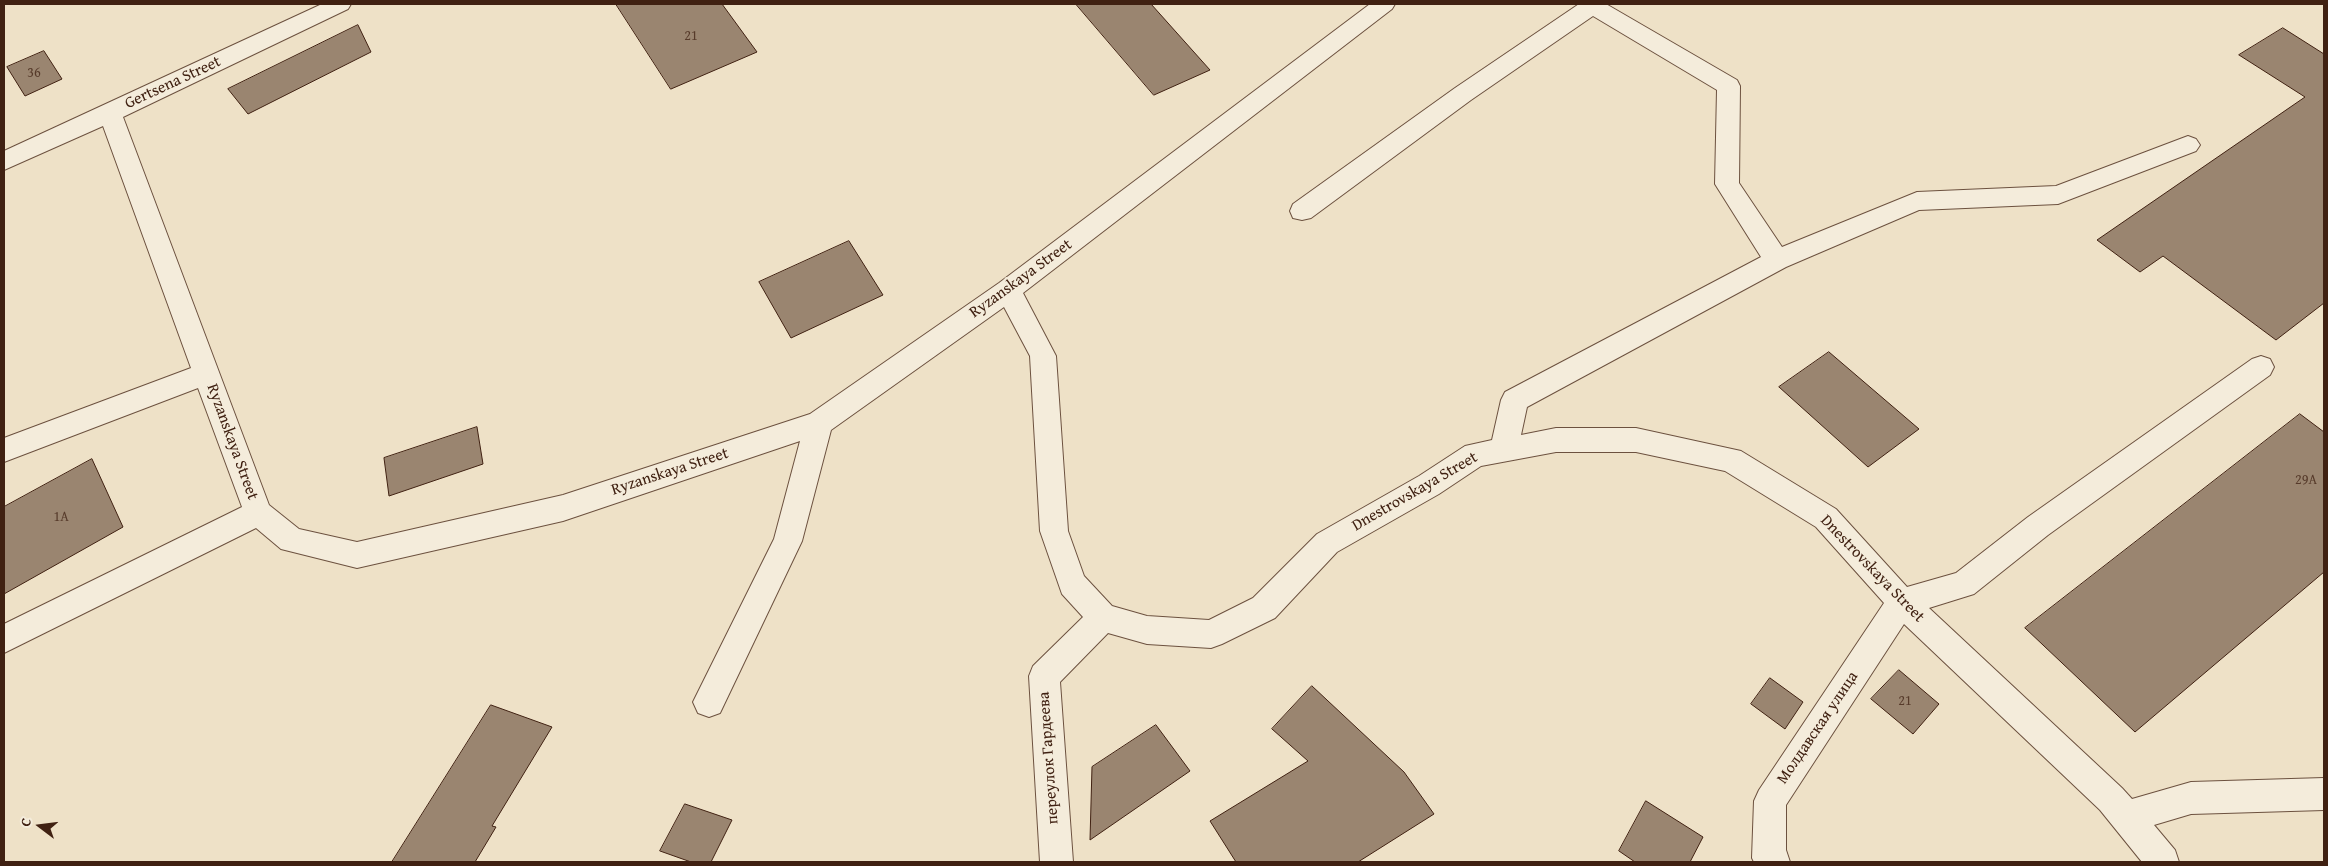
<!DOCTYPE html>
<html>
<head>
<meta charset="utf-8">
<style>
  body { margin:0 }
  #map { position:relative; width:2328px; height:866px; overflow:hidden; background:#eee1c7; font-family:"Gentium Book Plus",serif }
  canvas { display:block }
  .frame { position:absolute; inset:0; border:5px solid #402112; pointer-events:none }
  .north { position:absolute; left:15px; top:801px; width:50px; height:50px; -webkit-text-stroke:4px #f4ecdb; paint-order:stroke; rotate:285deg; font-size:14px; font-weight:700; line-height:20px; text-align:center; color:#402112 }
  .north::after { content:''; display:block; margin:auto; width:18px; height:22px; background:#402112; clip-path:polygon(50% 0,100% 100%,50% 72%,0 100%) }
</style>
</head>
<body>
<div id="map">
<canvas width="2328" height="866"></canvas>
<div class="frame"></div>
<div class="north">С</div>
</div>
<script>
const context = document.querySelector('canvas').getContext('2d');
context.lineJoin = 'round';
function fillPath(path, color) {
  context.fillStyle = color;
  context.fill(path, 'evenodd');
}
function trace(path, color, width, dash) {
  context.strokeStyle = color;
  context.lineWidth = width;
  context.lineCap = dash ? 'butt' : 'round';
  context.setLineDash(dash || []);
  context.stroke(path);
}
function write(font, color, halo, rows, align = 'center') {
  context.font = font + ' "Gentium Book Plus",serif';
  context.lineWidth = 4.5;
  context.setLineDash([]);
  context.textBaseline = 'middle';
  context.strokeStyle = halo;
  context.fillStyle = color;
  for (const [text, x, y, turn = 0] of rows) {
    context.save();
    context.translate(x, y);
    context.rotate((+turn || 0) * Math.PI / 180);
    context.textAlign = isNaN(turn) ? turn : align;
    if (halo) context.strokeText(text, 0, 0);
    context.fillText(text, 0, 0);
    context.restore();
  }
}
const building = new Path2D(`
  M616,4H722L757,52L671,89Z
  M1076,4H1151L1210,70L1154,95Z
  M358,25L371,52L248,114L228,89Z
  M2283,28L2324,54V303L2276,340L2163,256L2140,272L2097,240L2305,97L2239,55Z
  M44,51L62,79L25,96L7,67Z
  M849,241L883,295L791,338L759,282Z
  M1829,352L1919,429L1868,467L1779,387Z
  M2300,414L2324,432V572L2135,732L2025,628Z
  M477,427L483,464L389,496L384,458Z
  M92,459L123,527L4,594V507Z
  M1899,670L1939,704L1913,734L1871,699Z
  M1770,678L1803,702L1785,729L1751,704Z
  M1312,686L1404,772L1434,814L1358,862H1236L1210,821L1308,761L1272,729Z
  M491,705L552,727L492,826L496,827L475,862H392Z
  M1156,725L1190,771L1090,840L1092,767Z
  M1646,801L1703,837L1690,862H1635L1619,851Z
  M685,804L732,820L711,862H691L660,851Z`);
const minor = new Path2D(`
  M322,4H351L348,9L123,117L269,505L299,529L357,542L563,495L810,414L999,283L1370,4H1395L1392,9L1023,293L1056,356L1068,531L1084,576L1112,606L1147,616L1209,620L1253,598L1317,534L1419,476L1465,446L1492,440L1501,400L1505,392L1761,257L1715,184L1717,90L1593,16L1471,100L1311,218L1302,220L1293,218L1290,211L1293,204L1455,88L1579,4H1606L1737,80L1740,86L1739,183L1782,247L1917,192L2056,186L2180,139L2188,136L2196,139L2200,145L2196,151L2058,204L1919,210L1786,267L1527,407L1521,435L1556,428H1636L1741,451L1836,509L1907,587L1956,573L2028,517L2252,359L2261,356L2270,359L2274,367L2270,375L2048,535L1974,594L1929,608L2122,788L2132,799L2191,782L2324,778V810L2191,814L2154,825L2175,850L2179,862H2142L2100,810L1904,624L1786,805V850L1790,862H1754L1752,858L1754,801L1759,790L1884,603L1816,527L1725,471L1636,452H1556L1481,466L1439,494L1337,552L1275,618L1222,644L1211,648L1147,644L1108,633L1060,682L1073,862H1040L1029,676L1033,666L1083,617L1062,594L1040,531L1030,356L1004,307L831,430L802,541L720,713L709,717L698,713L693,702L774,539L800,441L563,521L357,568L281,549L256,528L4,653V624L242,507L198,388L4,462V438L191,368L103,126L4,170V151Z`);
const numberNames = [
  ["21",691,36],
  ["36",34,73],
  ["29А",2306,480],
  ["1А",61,517],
  ["21",1905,701]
];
const streetNames = [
  ["Gertsena Street",173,83,-25],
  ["Ryzanskaya Street",1021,279,-36],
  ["Ryzanskaya Street",232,442,70],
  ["Ryzanskaya Street",670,472,-18],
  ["Dnestrovskaya Street",1415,492,-30],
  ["Dnestrovskaya Street",1872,569,46],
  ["Молдавская улица",1818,728,-56],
  ["переулок Гардеева",1049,758,-94]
];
fillPath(building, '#9a8570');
trace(building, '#402112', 1);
trace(minor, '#6c513f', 2);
fillPath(minor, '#f4ecdb');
write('14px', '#563a2a', null, numberNames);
write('16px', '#402112', '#f4ecdb', streetNames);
</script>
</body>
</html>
